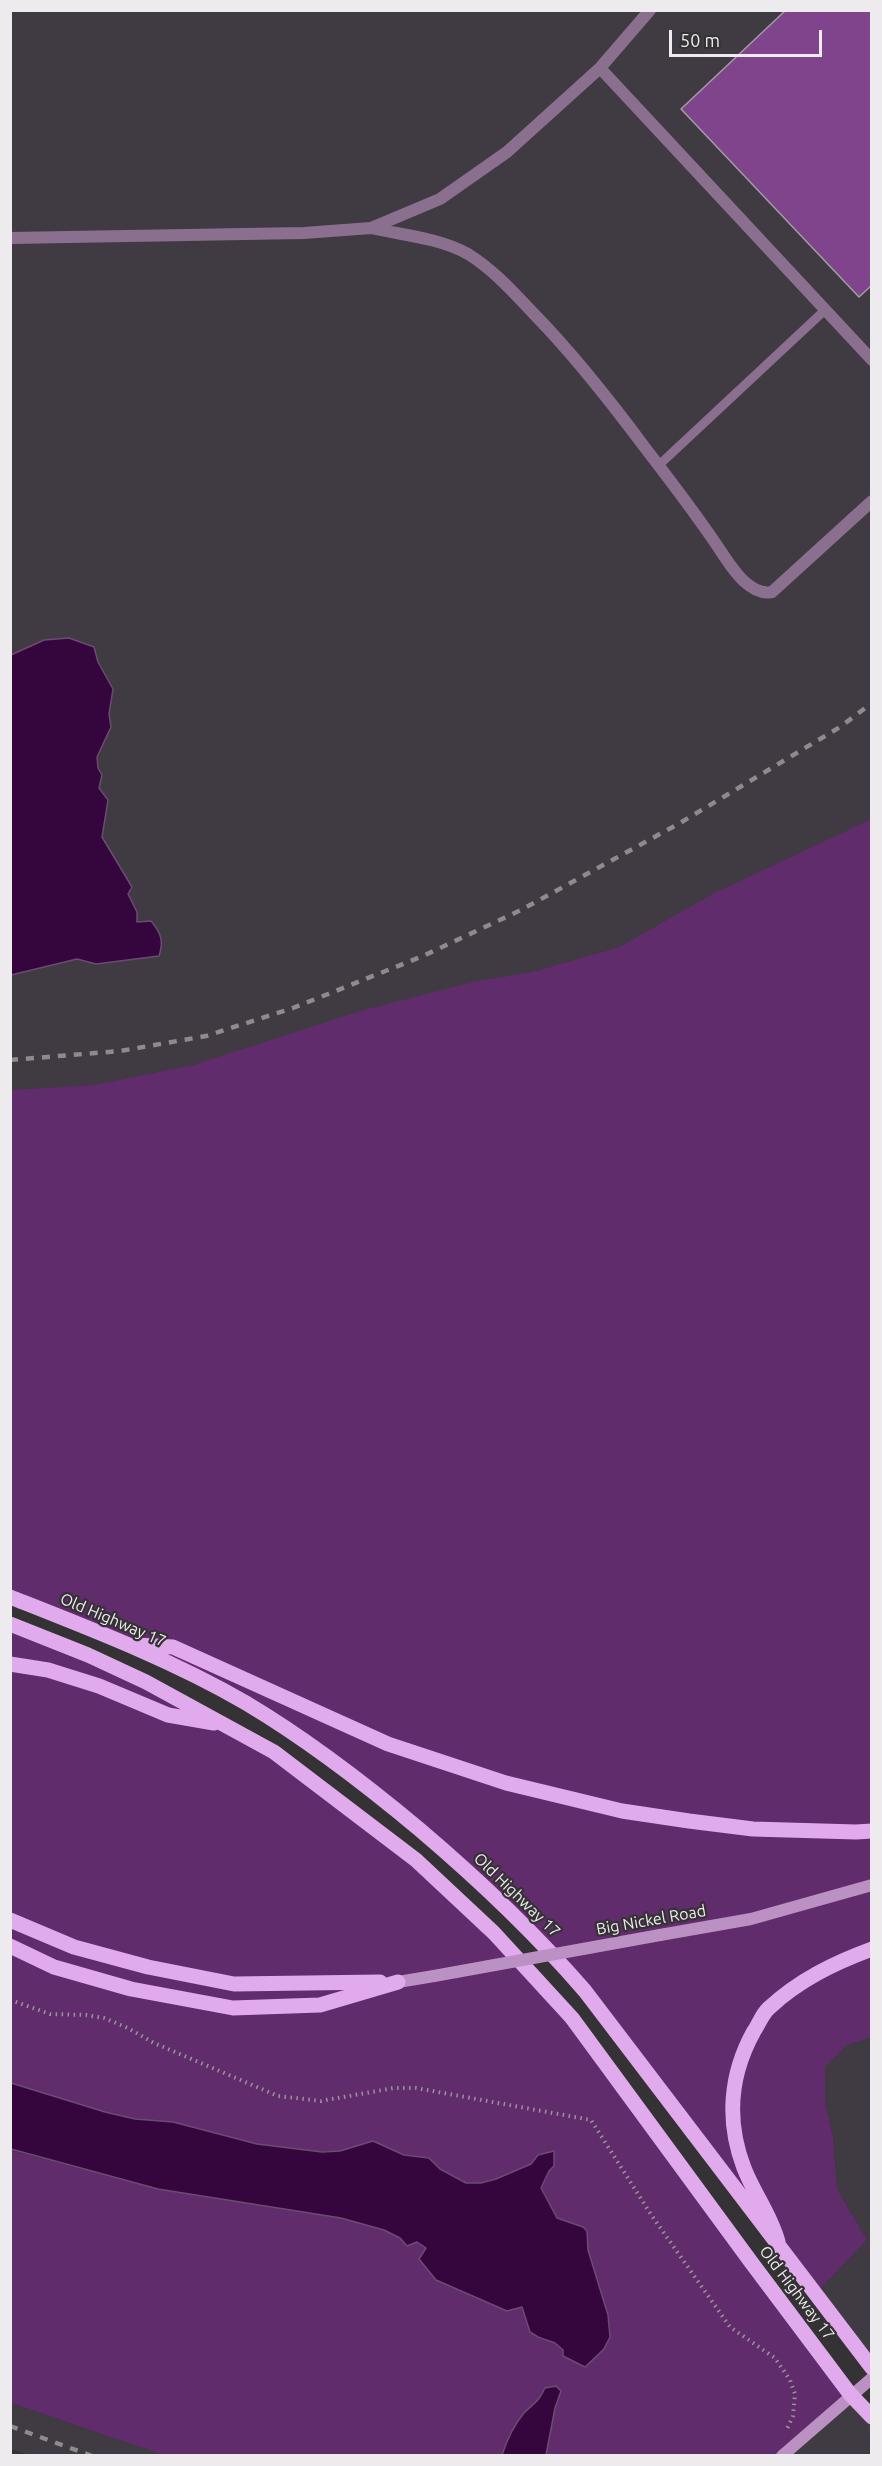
<!DOCTYPE html>
<html>
<head>
<meta charset="utf-8">
<style>
  body { margin:0 }
  #map { position:relative; width:882px; height:2466px; overflow:hidden; background:#343234; font-family:Ubuntu,sans-serif }
  canvas { display:block }
  .frame { position:absolute; inset:0; border:12px solid #edebed; pointer-events:none }
  .scale { position:absolute; left:669px; top:30px; width:153px; height:27px; box-sizing:border-box; border:3px solid #edebed; border-top:0; padding-left:8px; font-size:18px; line-height:21px; white-space:nowrap; color:#edebed; -webkit-text-stroke:4px #343234; paint-order:stroke }
</style>
</head>
<body>
<div id="map">
<canvas width="882" height="2466"></canvas>
<div class="frame"></div>
<div class="scale">50 m</div>
</div>
<script>
const context = document.querySelector('canvas').getContext('2d');
context.lineJoin = 'round';
function fillPath(path, color) {
  context.fillStyle = color;
  context.fill(path, 'evenodd');
}
function trace(path, color, width, dash) {
  context.strokeStyle = color;
  context.lineWidth = width;
  context.lineCap = dash ? 'butt' : 'round';
  context.setLineDash(dash || []);
  context.stroke(path);
}
function write(font, color, halo, rows, align = 'center') {
  context.font = font + ' Ubuntu,sans-serif';
  context.lineWidth = 4.5;
  context.setLineDash([]);
  context.textBaseline = 'middle';
  context.strokeStyle = halo;
  context.fillStyle = color;
  for (const [text, x, y, turn = 0] of rows) {
    context.save();
    context.translate(x, y);
    context.rotate((+turn || 0) * Math.PI / 180);
    context.textAlign = isNaN(turn) ? turn : align;
    if (halo) context.strokeText(text, 0, 0);
    context.fillText(text, 0, 0);
    context.restore();
  }
}
const built = new Path2D(`
  M10,11H871V819L714,893L619,947L532,972L477,981L193,1065L94,1085L11,1090Z
  M871,2037V2365L817,2292L867,2240L837,2189L833,2137L825,2102V2067L847,2045Z
  M850,2396L871,2420V2455L784,2456Z
  M11,2403L67,2422L164,2455L31,2456L11,2449Z`);
const green = new Path2D(`
  M871,819L872,2037L847,2045L825,2067V2102L833,2137L837,2189L867,2240L817,2292L637,2055L486,1885L248,1702L11,1595L10,1090L94,1085L193,1065L364,1010L477,981L532,972L619,947L714,893Z
  M11,1626L31,1633L273,1753L365,1822L535,1980L850,2396L784,2455H546L555,2408L561,2392L545,2388C538,2403 534,2403 524,2413C513,2426 507,2440 502,2455H164L11,2403L10,2150L158,2189L341,2218L384,2230L400,2238L417,2242L426,2248L419,2259L436,2280L485,2300L522,2307L538,2337L555,2343L563,2350L610,2337L608,2315L588,2250L587,2231L583,2227L557,2218L541,2188L549,2171L554,2166L535,2158L532,2164L496,2179L481,2183H465L440,2169L429,2158L404,2155L373,2141L340,2151L322,2152L257,2144L173,2122L135,2119L105,2112L11,2083Z`);
const water = new Path2D(`
  M69,638L94,647L98,662L113,689L109,714L111,727L97,757L98,768L102,775L99,788L108,800L102,837L132,887L128,894L137,912V922L151,921C161,933 164,941 159,956L96,964L77,959L11,975V655L44,640Z
  M11,2083L105,2112L135,2119L173,2122L257,2144L322,2152L340,2151L373,2141L404,2155L429,2158L440,2169L466,2183H481L496,2179L531,2164L538,2155L554,2151V2166L549,2171L541,2188L557,2218L583,2227L587,2231L588,2250L608,2315L610,2337L604,2349L585,2367L563,2356V2350L555,2343L538,2337L530,2332L522,2307L507,2311L436,2280L419,2259L426,2248L417,2242L407,2246L400,2238L384,2230L341,2218L158,2189L11,2149Z
  M556,2386L561,2391L555,2408L546,2455H502C507,2440 513,2426 524,2413C534,2403 538,2403 545,2388Z`);
const building = new Path2D(`
  M786,10H872V285L859,297L681,109Z`);
const path = new Path2D(`
  M10,2000L50,2014L86,2015L104,2018L128,2028L154,2043L278,2096L321,2101L394,2088H416L591,2120L652,2216L730,2327L775,2358L790,2380L795,2394L793,2416L787,2429`);
const lane = new Path2D(`
  M659,465L825,310`);
const street = new Path2D(`
  M600,68L872,360
  M371,228C402,235 440,238 468,254C494,270 515,294 535,315C576,357 611,402 646,449C673,484 700,519 724,556C734,571 751,596 772,592L872,501
  M10,238L304,233L371,228L440,199L507,152L600,68L650,10`);
const secondary = new Path2D(`
  M660,1935L751,1919L872,1885
  M398,1982L434,1976
  M782,2456L872,2378`);
const primary = new Path2D(`
  M10,1597C91,1629 172,1660 246,1703C308,1740 364,1783 419,1829C478,1879 534,1932 585,1991L872,2368
  M10,1624L88,1655L146,1682L274,1752L416,1860L494,1933L572,2018L751,2262L850,2394L872,2417
  M136,1645L173,1647L388,1744L506,1783L622,1811L689,1821L753,1829L856,1832L872,1831
  M10,1664L48,1670L99,1686L168,1715L214,1723
  M10,1920L74,1947L148,1967L234,1984L380,1982
  M10,1946L54,1967L131,1989L233,2008L320,2005L398,1982
  M778,2242C771,2215 754,2194 744,2168C726,2121 730,2074 754,2031C759,2024 762,2014 769,2008C799,1980 834,1963 872,1949`);
const rail = new Path2D(`
  M10,1060L120,1051L206,1036L293,1008L423,956L521,910L680,823L840,727L872,703
  M10,2426L92,2456`);
const secondaryBridge = new Path2D(`
  M434,1976L660,1935`);
const streetNames = [
  ["Old Highway 17",113,1620,23],
  ["Old Highway 17",517,1895,44],
  ["Big Nickel Road",651,1920,-10],
  ["Old Highway 17",797,2293,53]
];
fillPath(built, '#403b42');
fillPath(green, '#612c6c');
fillPath(water, '#34063d');
trace(water, '#6c4b72', 1.5);
fillPath(building, '#80448c');
trace(building, '#a09ea1', 1.5);
trace(path, '#989698', 4, [1.5, 4.5]);
trace(lane, '#8a6f8f', 9);
trace(street, '#8a6f8f', 12);
trace(secondary, '#bb91c4', 12);
trace(primary, '#e1aaec', 15);
trace(rail, '#8d8b8d', 4.5, [8, 8]);
trace(secondaryBridge, '#bb91c4', 12);
write('16px', '#edebed', '#343234', streetNames);
</script>
</body>
</html>
